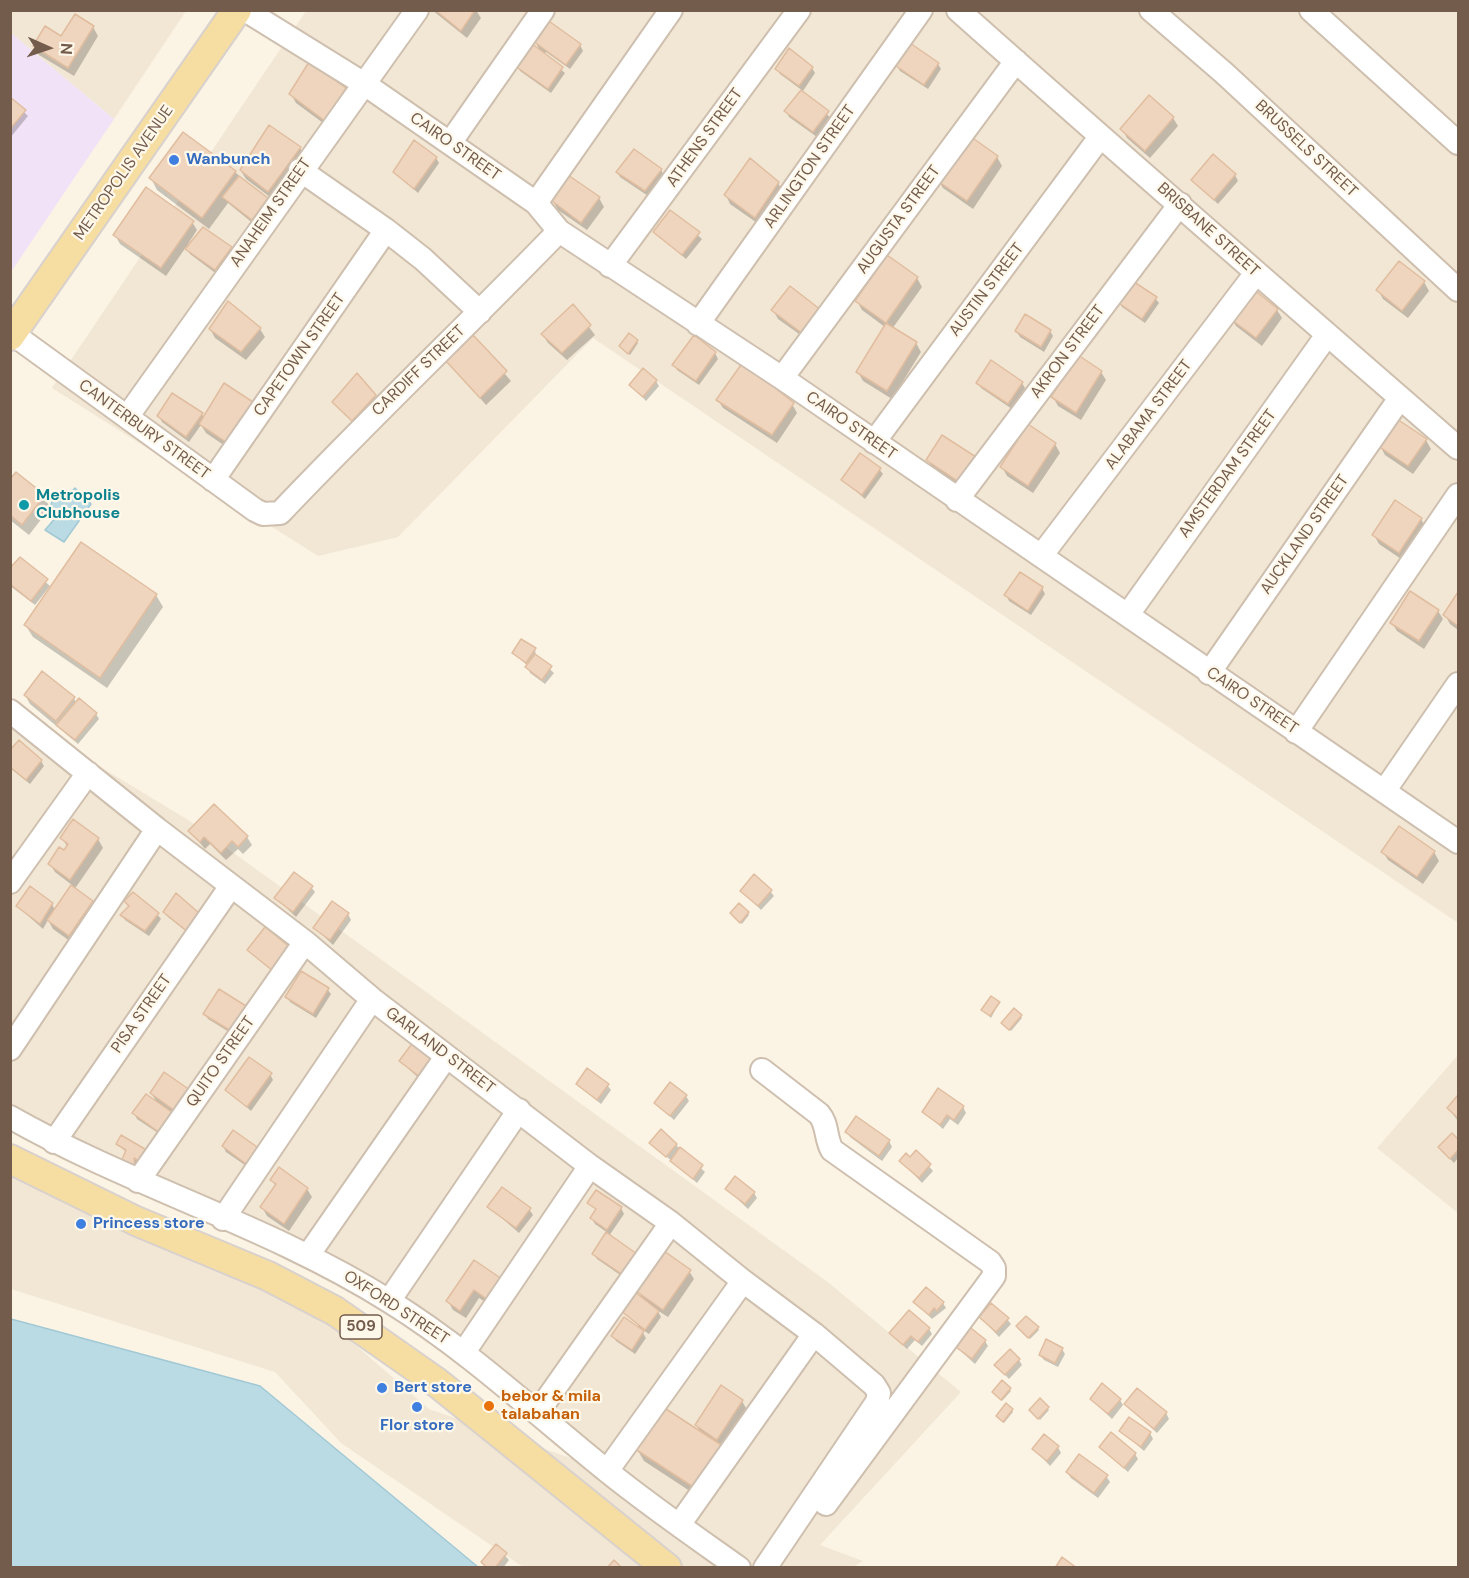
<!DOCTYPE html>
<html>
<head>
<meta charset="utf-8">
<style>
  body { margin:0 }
  #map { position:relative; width:1469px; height:1578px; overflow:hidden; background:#fbf4e5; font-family:"DM Sans",sans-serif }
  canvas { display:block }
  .frame { position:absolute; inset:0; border:12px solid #735c4c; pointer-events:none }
  .north { position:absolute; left:18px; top:18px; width:60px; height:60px; -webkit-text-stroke:4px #fef8eb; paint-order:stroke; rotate:93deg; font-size:16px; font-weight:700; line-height:24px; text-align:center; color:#735c4c }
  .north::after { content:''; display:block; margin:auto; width:21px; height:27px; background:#735c4c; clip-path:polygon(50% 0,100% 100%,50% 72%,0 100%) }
</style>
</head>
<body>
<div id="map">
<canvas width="1469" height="1578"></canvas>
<div class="frame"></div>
<div class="north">N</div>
</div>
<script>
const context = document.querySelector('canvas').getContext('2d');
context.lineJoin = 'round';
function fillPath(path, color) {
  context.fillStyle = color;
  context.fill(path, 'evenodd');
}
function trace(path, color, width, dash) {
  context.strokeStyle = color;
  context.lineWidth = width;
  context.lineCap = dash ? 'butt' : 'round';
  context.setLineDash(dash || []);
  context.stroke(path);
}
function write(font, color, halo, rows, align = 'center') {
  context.font = font + ' "DM Sans",sans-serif';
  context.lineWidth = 4.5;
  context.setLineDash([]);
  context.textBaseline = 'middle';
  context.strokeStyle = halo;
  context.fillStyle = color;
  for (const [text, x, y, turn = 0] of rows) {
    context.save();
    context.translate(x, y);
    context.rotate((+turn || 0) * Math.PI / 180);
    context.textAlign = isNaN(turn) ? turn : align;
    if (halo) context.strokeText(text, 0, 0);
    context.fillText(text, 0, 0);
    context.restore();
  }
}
const residential = new Path2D(`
  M10,11H186L114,119L11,33Z
  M306,11H1458V923L593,338L398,537L318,556L52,388Z
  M10,712L188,820L829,1283L961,1392L820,1545L863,1561L852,1568L523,1567L341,1443L275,1372L11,1289V1157L296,1293L429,1409L585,1463L312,1245L11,1118Z
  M1458,1055V1213L1377,1148Z`);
const education = new Path2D(`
  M11,33L114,119L11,272Z`);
const water = new Path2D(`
  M75,488L91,504L64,542L45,530L57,516L51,504L55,496L63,491L69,494Z
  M11,1319L260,1386L478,1567H11Z`);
const shadow = new Path2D(`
  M432,10H476L481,18L467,38Z
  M546,21L580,45L583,51L570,69L546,52L544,55L565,73L551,93L520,71L517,66L541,53L535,41Z
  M93,27L98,36L74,76L39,55L35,46Z
  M938,64L941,69L928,89L900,71L897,66Z
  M812,68L815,73L803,91L780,74L777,69Z
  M345,90L350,98L330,128L296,103L291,94Z
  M801,92L831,118L817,137L789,117L786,111Z
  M10,99L28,116L10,138Z
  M1173,118L1178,126L1150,158L1127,138L1122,129Z
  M300,148L305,156L274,200L246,179L241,171Z
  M997,157L1002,166L973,209L943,188L938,180Z
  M436,158L439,163L418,193L394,172Z
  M661,170L664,175L648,196L620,177L617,172Z
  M235,172L270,205L255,225L228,203L209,229L157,190L151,178Z
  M1235,175L1238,181L1218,204L1193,180Z
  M778,183L783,192L760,225L730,204L726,195Z
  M599,198L604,207L587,230L558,210L553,201Z
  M671,212L702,239L686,259L655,232Z
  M192,222L197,230L188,244L230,248L234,254L218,275L190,254L186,247L166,276L120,244L115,235Z
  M1400,263L1424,282L1429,291L1408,318L1383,299L1378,290Z
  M917,278L922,287L892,329L916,343L921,352L892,399L863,381L858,372L885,327L862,310L857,301Z
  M790,288L809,341L778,319L773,310Z
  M1155,298L1159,303L1145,323L1122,307L1119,302Z
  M573,306L595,335L567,360L548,343L543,335Z
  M1277,310L1282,318L1262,346L1236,326L1231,318Z
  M210,329H260L265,337L246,360L215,338Z
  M1016,331H1050L1053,336L1044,352L1020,337Z
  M629,335L638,343L630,355L622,348Z
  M473,337L511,381L486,405L448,361Z
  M715,353L718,359L699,385L677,370L674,365Z
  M1101,372L1106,380L1081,420L1058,406L1053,397Z
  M656,381L659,386L646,401L631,385Z
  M978,383H1022L1025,388L1012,409L981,388Z
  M225,385L234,452L206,433L201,425L189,442L162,422L159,416L202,414L204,419Z
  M374,396L378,401L356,425L333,402Z
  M718,400L792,404L797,413L777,443L723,408Z
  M943,437L965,490L933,469L928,460Z
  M1426,440L1431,449L1413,474L1385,455L1380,446Z
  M1055,444L1060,453L1033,493L1007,476L1002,467Z
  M879,469L883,474L865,499L843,480Z
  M10,482L44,496L50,508L29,535L10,520Z
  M1421,519L1426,528L1404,561L1379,544L1374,535Z
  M20,559L50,586L35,605L10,586V571Z
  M1042,588L1045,594L1031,615L1009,601L1006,595Z
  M156,595L163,607L107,688L33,637L26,626Z
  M1458,595V630L1450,624L1445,615Z
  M1438,611L1443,619L1424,649L1397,631L1392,623Z
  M535,649L536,657L554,673L545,684L530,673L528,666L513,653Z
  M25,695L74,698L76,703L96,714L99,719L78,744L30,704Z
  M10,753L41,761L44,766L30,784L10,768Z
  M190,831L247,837L252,845L243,854L238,849L226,860L210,844L205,849Z
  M62,838L98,839L103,848L74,890L92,902L97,911L74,944L53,929L48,920L43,929L17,906L52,904L55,910L72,885L55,872L50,864L64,852L67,846Z
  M1383,852H1434L1439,861L1423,884L1388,860Z
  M311,887L315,892L296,917L276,898Z
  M742,891H770L774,896L761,910Z
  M126,902L157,914L161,919L149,936L125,920L122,915L129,908Z
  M165,912L198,914L192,936L168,917Z
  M748,913L749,915L742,924L733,916Z
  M348,914L351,920L333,945L315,928Z
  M265,929L277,975L249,950Z
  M327,989L331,994L316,1018L290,1002L287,997Z
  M999,1003L991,1018L983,1010Z
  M245,1007L248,1013L234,1035L208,1019L205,1014Z
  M1014,1010L1022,1018L1011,1031L1004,1025Z
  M414,1043L423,1082L400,1061Z
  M165,1074L179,1116L172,1111L178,1122L167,1139L137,1119L134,1113L158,1104L151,1093Z
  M270,1074L273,1080L251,1111L227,1090Z
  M578,1085H607L611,1090L601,1104Z
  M686,1096L689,1101L674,1120L656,1103Z
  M1458,1097V1121L1449,1109Z
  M963,1107L966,1113L958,1125L950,1119L943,1129L924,1112Z
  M233,1132L252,1170L226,1152L223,1146Z
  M847,1132L889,1141L892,1147L882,1161L850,1137Z
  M1452,1135L1458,1141V1158L1454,1163L1440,1148Z
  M651,1143L676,1145L705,1172L697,1183Z
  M118,1144L152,1159L147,1168L136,1162L137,1178L127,1153Z
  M916,1152L933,1171L922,1183L901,1161L910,1159Z
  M272,1180L307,1189L312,1197L289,1231L267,1216L262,1207L276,1187Z
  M727,1189L754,1193L757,1198L748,1209Z
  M589,1203L621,1208L624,1214L609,1236L626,1279L597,1259L594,1254L608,1233L595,1224L592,1218L597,1211Z
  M489,1207L529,1209L533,1215L519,1233Z
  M474,1262L493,1307L479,1298L466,1318L453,1310L448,1301Z
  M689,1271L694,1279L668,1317L657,1310L661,1317L649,1334L640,1328L646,1338L635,1354L616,1341L613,1336L639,1326L622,1311L643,1300L638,1291Z
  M915,1302L943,1303L946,1308L932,1319Z
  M980,1317L1007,1319L1011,1324L999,1337Z
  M1038,1328L1039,1330L1030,1339L1019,1329Z
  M929,1329L932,1334L922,1346L915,1340L907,1349L891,1333Z
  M985,1341L988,1346L975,1364L954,1345Z
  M1062,1349L1065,1354L1058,1367L1044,1360L1040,1355Z
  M1019,1360L1022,1365L1009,1379L996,1365Z
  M1003,1382L1011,1391L1002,1401L995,1394Z
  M1091,1399L1120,1400L1123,1405L1112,1419Z
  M1040,1400L1049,1410L1040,1420L1032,1412Z
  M742,1401L747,1410L705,1501L644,1461L637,1449L701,1433L696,1425Z
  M1125,1404L1166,1413L1169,1419L1157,1433Z
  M1012,1410L1013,1412L1004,1423L999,1418Z
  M1121,1431L1150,1433L1153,1439L1144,1451Z
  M1058,1447L1061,1453L1050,1466L1034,1449Z
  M1101,1447L1135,1454L1138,1459L1128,1472Z
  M1067,1472L1106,1476L1110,1482L1098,1498L1071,1478Z
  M496,1546L509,1560L503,1568H486L482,1562Z`);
const building = new Path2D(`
  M435,10H475L461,31Z
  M75,14L94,26L68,68L33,46L45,26L61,36Z
  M546,19L581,44L566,65L533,41Z
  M531,43L563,67L548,89L515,66Z
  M910,43L939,63L924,85L896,66Z
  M789,48L813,67L799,86L775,69Z
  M309,62L346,88L325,121L289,94Z
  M801,90L829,111L813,132L784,111Z
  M1149,95L1174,117L1145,151L1120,129Z
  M10,97L26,110L10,129Z
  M269,125L301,147L268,192L240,170Z
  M183,132L236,171L202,218L149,178Z
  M967,134L998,156L967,201L936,180Z
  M414,140L437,157L414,189L393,172Z
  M634,149L662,169L645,191L616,172Z
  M1213,154L1236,174L1214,200L1191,180Z
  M750,158L779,182L755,218L724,195Z
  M568,175L600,197L581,223L552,201Z
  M239,176L268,198L252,220L222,197Z
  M146,187L194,221L161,268L113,235Z
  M670,210L700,232L682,255L653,232Z
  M203,227L232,247L215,270L185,249Z
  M887,255L918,277L886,323L855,301Z
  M1399,261L1425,281L1402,311L1376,290Z
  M1131,280L1157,297L1142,319L1117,302Z
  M790,286L821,310L803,334L771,310Z
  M1252,288L1278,309L1256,338L1229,318Z
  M228,301L261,328L241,352L209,329Z
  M573,304L591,325L562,353L541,334Z
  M1025,314L1051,330L1041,347L1015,331Z
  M886,323L917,342L887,391L856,372Z
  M629,333L638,340L628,354L619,346Z
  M473,335L507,371L480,398L446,361Z
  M694,335L716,352L696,381L672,365Z
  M1078,355L1102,371L1076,413L1051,397Z
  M991,360L1023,382L1008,404L976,383Z
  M743,362L794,403L772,435L716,400Z
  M643,368L657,380L643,397L629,385Z
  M357,373L376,395L352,421L332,402Z
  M224,383L256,404L229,444L199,424Z
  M172,393L203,413L186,437L157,416Z
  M1397,419L1427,439L1408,466L1378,446Z
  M1028,424L1056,443L1028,486L1000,467Z
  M942,435L976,457L959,482L926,460Z
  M860,453L881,468L862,495L841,480Z
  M16,472L45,495L22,525L10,515V479Z
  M1395,500L1422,518L1399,553L1372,535Z
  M81,542L157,594L100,678L24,625Z
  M20,557L48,579L31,601L10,584V568Z
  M1020,572L1043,587L1028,611L1004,595Z
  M1410,591L1439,610L1419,641L1390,623Z
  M1458,592V626L1443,615Z
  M521,639L536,648L526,663L512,653Z
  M535,654L552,666L542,680L525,667Z
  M42,671L75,697L56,721L24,695Z
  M79,698L97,713L75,740L56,725Z
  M19,740L42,760L26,780L10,767V750Z
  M214,804L248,836L238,847L232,841L221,853L204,837L200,842L188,831Z
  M73,819L99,838L70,880L48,864L59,847L64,850L68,844L60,838Z
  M1399,826L1435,851L1417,877L1381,852Z
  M294,872L313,886L293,912L274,898Z
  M754,874L772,890L758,906L740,891Z
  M71,885L93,901L69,936L47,920Z
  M30,886L53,903L40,924L16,906Z
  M133,892L159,913L145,931L120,915L129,906L124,901Z
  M176,893L199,913L188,932L163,912Z
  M332,901L349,913L330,940L313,928Z
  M739,903L749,912L740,923L730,913Z
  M265,927L291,948L273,971L247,950Z
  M301,971L329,988L313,1014L285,997Z
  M219,989L246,1006L231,1031L203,1014Z
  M991,996L1000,1002L990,1016L981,1010Z
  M1014,1008L1022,1015L1009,1030L1001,1023Z
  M414,1041L435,1058L420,1077L399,1061Z
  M249,1057L272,1073L247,1107L225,1090Z
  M587,1068L609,1084L597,1100L576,1084Z
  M164,1072L190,1090L175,1111L150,1093Z
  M670,1082L687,1095L670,1116L654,1103Z
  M938,1088L964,1106L954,1120L947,1115L940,1125L922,1112Z
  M146,1094L176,1115L163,1135L132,1113Z
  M1458,1095V1118L1447,1108Z
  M856,1116L890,1140L879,1156L845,1132Z
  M661,1129L677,1144L666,1157L649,1143Z
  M233,1130L260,1149L249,1166L222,1146Z
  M1452,1133L1458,1139V1150L1450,1159L1438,1147Z
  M121,1135L150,1152L144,1164L134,1158L135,1173L118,1169L126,1150L116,1144Z
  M680,1147L703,1165L693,1179L670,1161Z
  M916,1150L931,1164L919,1178L899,1161L906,1153L910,1157Z
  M279,1167L308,1188L284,1224L260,1207L276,1184L270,1180Z
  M735,1176L755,1192L745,1204L725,1189Z
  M502,1187L531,1208L516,1228L487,1207Z
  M596,1190L622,1207L607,1230L590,1218L596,1209L587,1203Z
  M606,1232L637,1254L623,1275L592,1254Z
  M664,1251L691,1270L663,1310L636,1291Z
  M474,1260L502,1279L488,1300L474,1290L460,1311L446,1301Z
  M926,1287L944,1302L937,1311L934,1308L929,1315L913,1302Z
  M635,1292L659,1311L645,1330L620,1310Z
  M991,1303L1009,1318L996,1332L979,1317Z
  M909,1310L930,1328L918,1342L911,1336L903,1345L889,1333Z
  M1026,1316L1039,1327L1028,1338L1016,1326Z
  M624,1317L644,1331L632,1350L611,1336Z
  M967,1325L986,1340L972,1359L953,1345Z
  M1046,1339L1063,1348L1055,1363L1039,1355Z
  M1010,1349L1020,1359L1005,1375L994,1365Z
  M1002,1380L1011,1388L1001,1400L992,1392Z
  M1102,1383L1121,1399L1108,1414L1090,1399Z
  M721,1385L743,1400L717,1440L695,1425Z
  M1137,1388L1167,1412L1154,1429L1124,1404Z
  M1040,1398L1049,1407L1038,1419L1029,1410Z
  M1006,1403L1013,1409L1003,1422L996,1416Z
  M663,1407L726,1448L698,1490L635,1449Z
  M1129,1417L1151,1432L1141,1447L1119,1431Z
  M1111,1432L1136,1453L1124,1468L1099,1447Z
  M1044,1434L1059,1446L1047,1461L1032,1449Z
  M1079,1454L1108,1475L1094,1493L1066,1472Z
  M496,1544L507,1553L495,1568H487L481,1562Z
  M1062,1557L1077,1568H1055Z
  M614,1560L622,1568H607Z`);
const minor = new Path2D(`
  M245,10L366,85L536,203L559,231L782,378L1458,842
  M958,10C1124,158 1291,303 1458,448
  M1151,10L1224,73L1458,290
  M1311,10L1458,143
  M450,143L543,10
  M300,170L386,230L423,259L480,312
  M536,203L671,10
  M610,266L799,10
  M698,324L921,10
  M10,332L255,510L263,514L280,513C371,417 467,326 559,231
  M782,378L1016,61
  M127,417L417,10
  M874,442L1100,137
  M213,480L386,230
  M957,500L1180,204
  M1041,556L1256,273
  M1129,613L1327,335
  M1209,673L1400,398
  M10,711L157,829L305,942L372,999L590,1166L671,1223L743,1281L814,1334L874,1385L879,1393L877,1402L765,1568
  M1296,732L1458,495
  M1385,790L1458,684
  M10,882L88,773
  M10,1049L157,829
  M762,1070L819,1114C828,1124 825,1138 832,1150L990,1262L994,1268V1276L826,1504
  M10,1117C133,1187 270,1226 389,1301C468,1350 535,1413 607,1471C649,1505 694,1536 739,1568
  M54,1142L231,886
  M138,1181L305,942
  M223,1219L372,999
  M309,1254L446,1057
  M389,1301L519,1110
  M464,1352L590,1166
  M538,1412L671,1223
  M607,1471L743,1281
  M679,1525L814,1334`);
const major = new Path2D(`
  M10,336L237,10
  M10,1159L136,1221L268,1276L335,1311L435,1381L667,1568`);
const markers = [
  [174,160,6,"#3f7fe0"],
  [24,505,6,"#0f9aa8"],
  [81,1224,6,"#3f7fe0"],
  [382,1388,6,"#3f7fe0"],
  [489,1406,6,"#e8710a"],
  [417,1407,6,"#3f7fe0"]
];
const shields = [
  [361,1327,42]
];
const shieldNames = [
  ["509",361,1327]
];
const streetNames = [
  ["ATHENS STREET",705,138,-54],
  ["CAIRO STREET",455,147,35],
  ["BRUSSELS STREET",1306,149,43],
  ["ARLINGTON STREET",810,167,-55],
  ["METROPOLIS AVENUE",124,173,-55],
  ["ANAHEIM STREET",271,213,-55],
  ["AUGUSTA STREET",899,220,-54],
  ["BRISBANE STREET",1208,230,42],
  ["AUSTIN STREET",987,290,-53],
  ["AKRON STREET",1068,352,-53],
  ["CAPETOWN STREET",300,355,-55],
  ["CARDIFF STREET",419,371,-44],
  ["ALABAMA STREET",1149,415,-53],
  ["CAIRO STREET",851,426,35],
  ["CANTERBURY STREET",144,430,36],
  ["AMSTERDAM STREET",1228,474,-54],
  ["AUCKLAND STREET",1305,535,-55],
  ["CAIRO STREET",1252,701,34],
  ["PISA STREET",142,1014,-55],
  ["GARLAND STREET",440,1051,37],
  ["QUITO STREET",221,1062,-55],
  ["OXFORD STREET",396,1308,33]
];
const shopNames = [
  ["Wanbunch",186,160],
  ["Princess store",93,1224],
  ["Bert store",394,1388],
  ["Flor store",417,1426,"center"]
];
const cultureNames = [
  ["Metropolis",36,496],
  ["Clubhouse",36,514]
];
const foodNames = [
  ["bebor & mila",501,1397],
  ["talabahan",501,1415]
];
fillPath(residential, '#f2e7d4');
fillPath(education, '#f1e2f7');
fillPath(water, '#bbdbe4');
trace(water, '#a1c9d5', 1.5);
fillPath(shadow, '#0003');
fillPath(building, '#efd5be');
trace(building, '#e1bd9f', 1.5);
trace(minor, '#cebfaf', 26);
trace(major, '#d8d1cd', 32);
trace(minor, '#fff', 22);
trace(major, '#f6dda1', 28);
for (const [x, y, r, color] of markers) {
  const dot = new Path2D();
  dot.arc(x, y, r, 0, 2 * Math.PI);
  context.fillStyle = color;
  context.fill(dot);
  trace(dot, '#fef8eb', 2);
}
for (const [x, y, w] of shields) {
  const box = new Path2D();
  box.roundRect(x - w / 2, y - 12, w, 24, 4.5);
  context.fillStyle = '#fef8eb';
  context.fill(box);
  trace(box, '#735c4c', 1.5);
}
write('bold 15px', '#735c4c', null, shieldNames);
write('16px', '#735c4c', '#fef8eb', streetNames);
write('bold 16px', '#366cbe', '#fef8eb', shopNames, 'left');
write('bold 16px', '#0d838f', '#fef8eb', cultureNames, 'left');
write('bold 16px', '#c56008', '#fef8eb', foodNames, 'left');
</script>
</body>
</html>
